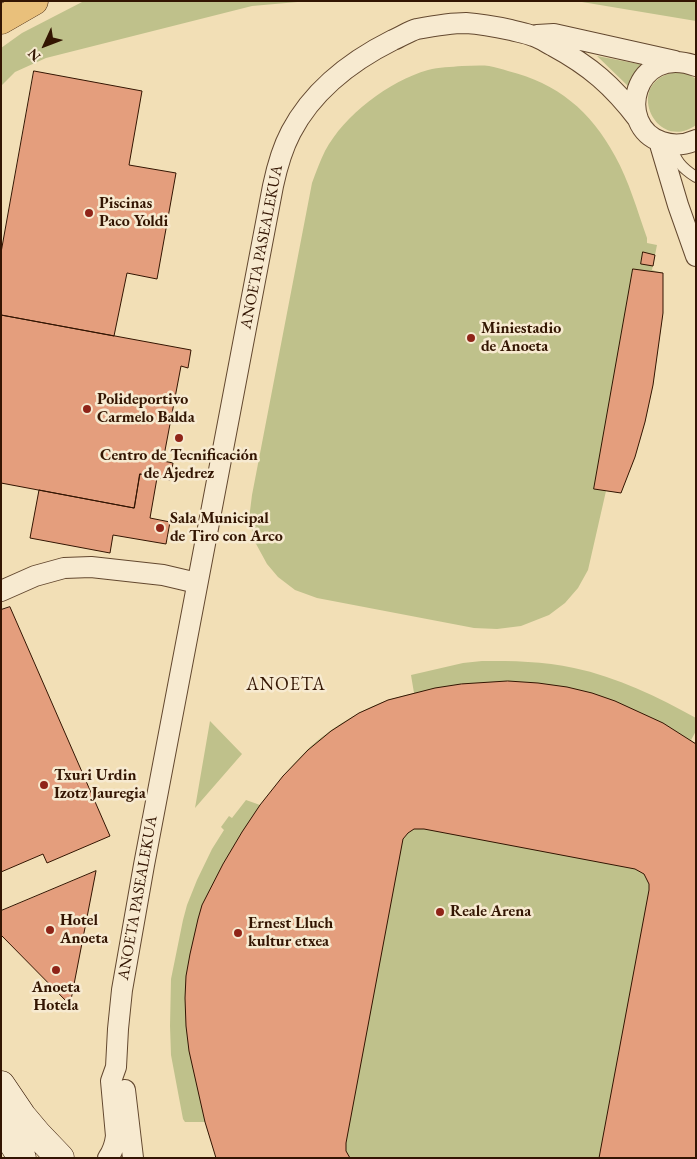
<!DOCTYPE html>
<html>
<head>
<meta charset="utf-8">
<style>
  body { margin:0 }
  #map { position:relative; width:697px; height:1159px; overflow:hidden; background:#f2dfb6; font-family:"EB Garamond",serif }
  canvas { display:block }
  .frame { position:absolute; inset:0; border:2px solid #331502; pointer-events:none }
  .north { position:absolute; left:20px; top:20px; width:50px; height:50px; -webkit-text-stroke:4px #f7ead0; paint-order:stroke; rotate:227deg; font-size:14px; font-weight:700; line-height:20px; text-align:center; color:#331502 }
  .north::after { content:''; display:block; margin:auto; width:18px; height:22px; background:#331502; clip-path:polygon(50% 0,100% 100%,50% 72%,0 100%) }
</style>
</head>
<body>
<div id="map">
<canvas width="697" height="1159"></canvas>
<div class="frame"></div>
<div class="north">N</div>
</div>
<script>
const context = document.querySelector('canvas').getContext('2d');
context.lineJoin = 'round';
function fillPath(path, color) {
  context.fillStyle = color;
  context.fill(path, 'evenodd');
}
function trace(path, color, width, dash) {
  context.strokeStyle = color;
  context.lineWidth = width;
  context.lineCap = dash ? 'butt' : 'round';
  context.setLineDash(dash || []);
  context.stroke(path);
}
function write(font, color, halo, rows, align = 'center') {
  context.font = font + ' "EB Garamond",serif';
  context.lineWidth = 5;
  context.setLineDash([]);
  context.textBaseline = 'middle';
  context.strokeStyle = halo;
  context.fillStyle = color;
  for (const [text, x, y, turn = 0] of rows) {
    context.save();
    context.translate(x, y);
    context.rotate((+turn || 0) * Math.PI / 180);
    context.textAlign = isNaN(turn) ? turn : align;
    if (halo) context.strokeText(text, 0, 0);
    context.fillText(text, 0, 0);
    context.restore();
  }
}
const green = new Path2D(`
  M84,1H309L252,6L46,58L15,72L1,86V48L22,33Z
  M576,1H696V21Z
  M597,56L644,65L632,78L629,87Z
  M462,66C471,66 480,65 489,66C495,67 502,69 508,71C557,83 591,111 615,156C629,181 637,210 647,238V243L657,245L652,270L663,273V313L653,385L645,422L635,457L621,493L606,491L588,570L578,588L565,603L549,615L521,626L497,629L474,628L317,598L295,590L278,577L267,564L255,542L249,519L252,495L312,183C316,172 320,161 325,151C344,115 389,81 428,70C439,67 451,67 462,66Z
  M680,72L690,75L696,79V125C654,155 621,76 680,72Z
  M482,661C512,661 544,661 574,668C617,677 658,697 696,718V731L691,740L696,744V1158H216L205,1122H185L183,1119L171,1055L170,1026L171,979L183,920L187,905L197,880L212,849L224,830L221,827L229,816L232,818L246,800L260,805C275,786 290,767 307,750C328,730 360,710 388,700C397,697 406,695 414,693L411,675L463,663Z
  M210,721L242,754L195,808Z`);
const building = new Path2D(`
  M34,71L142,91L129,165L176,173L157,279L127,273L114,336L1,315V253Z
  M643,252L655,255L653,266L641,264Z
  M633,269L663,273V313L653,385L645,422L635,457L621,493L594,489Z
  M1,315L191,350L188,368L181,366L163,461L173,463L170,480L140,474L134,508L1,483Z
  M140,474L157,478L150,518L170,522L166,544L113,535L110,553L30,538L39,490L134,508Z
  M10,607L110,836L47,863L43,854L1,872V610Z
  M508,681L538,683L567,687L592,693L615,701L663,723L696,744V1158H599L649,890V884L644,874L635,869L424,829H414L408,833L403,839L346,1143V1151L350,1158H216L205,1122L189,1051L186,1026L185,998L186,976L190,954L198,919L202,905L223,864L242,832L260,805L283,776L308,750L331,731L359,713L388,700L435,688L461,684Z
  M96,871L70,1005L1,935V911Z`);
const lane = new Path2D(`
  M669,144C677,161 680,167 696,177`);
const street = new Path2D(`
  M537,35L554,34L675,61
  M696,66C634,43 614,126 662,142C674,146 685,145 696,140
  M659,141L678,205L696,256
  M1,591L35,576L64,568L91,567L163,575L197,583
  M125,1090L133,1158
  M108,1158C113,1151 115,1144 116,1136L111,1081L116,1067L118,1029L122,990L144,865L273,186C277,167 282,149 291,132C313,90 351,61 393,40C401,37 409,31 417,29C433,26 450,23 466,23C481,24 497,27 511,30C518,32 526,33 533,36C540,38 547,43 553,46C590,66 613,86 638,119`);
const secondary = new Path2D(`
  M1,1085L22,1116L38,1135L60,1158
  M1,1124L22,1158`);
const highway = new Path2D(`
  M1,20L34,1`);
const markers = [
  [89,213,5,"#8f2418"],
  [471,338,5,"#8f2418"],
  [87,409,5,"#8f2418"],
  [179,438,5,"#8f2418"],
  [160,528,5,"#8f2418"],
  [44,785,5,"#8f2418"],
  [440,912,5,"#8f2418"],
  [50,930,5,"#8f2418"],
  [238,933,5,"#8f2418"],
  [56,970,5,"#8f2418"]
];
const poiNames = [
  ["Piscinas",99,204],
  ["Paco Yoldi",99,222],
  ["Miniestadio",481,329],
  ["de Anoeta",481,347],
  ["Polideportivo",97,400],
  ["Carmelo Balda",97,418],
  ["Centro de Tecnificación",179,456,"center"],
  ["de Ajedrez",179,474,"center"],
  ["Sala Municipal",170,519],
  ["de Tiro con Arco",170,537],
  ["Txuri Urdin",54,776],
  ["Izotz Jauregia",54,794],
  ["Reale Arena",450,912],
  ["Hotel",60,921],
  ["Anoeta",60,939],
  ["Ernest Lluch",248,924],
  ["kultur etxea",248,942],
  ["Anoeta",56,988,"center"],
  ["Hotela",56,1006,"center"]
];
const streetNames = [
  ["ANOETA PASEALEKUA",262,247,-79],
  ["ANOETA PASEALEKUA",138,898,-80]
];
const neighbourhoodNames = [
  ["ANOETA",286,685]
];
fillPath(green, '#bfc18b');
fillPath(building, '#e49e7d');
trace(building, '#331502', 1);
trace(lane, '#63482f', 12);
trace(street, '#63482f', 22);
trace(secondary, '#331502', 29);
trace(highway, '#331502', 29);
trace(lane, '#f7ead0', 10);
trace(street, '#f7ead0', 20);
trace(secondary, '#f7ead0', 28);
trace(highway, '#e9c07b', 28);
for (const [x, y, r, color] of markers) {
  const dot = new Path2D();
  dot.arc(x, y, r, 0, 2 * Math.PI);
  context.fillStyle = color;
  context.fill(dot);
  trace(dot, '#f7ead0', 2);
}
write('bold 16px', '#331502', '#f7ead0', poiNames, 'left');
write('16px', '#331502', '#f7ead0', streetNames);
context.letterSpacing = '1px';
write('18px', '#331502', '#f7ead0', neighbourhoodNames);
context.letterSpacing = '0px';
</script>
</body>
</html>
